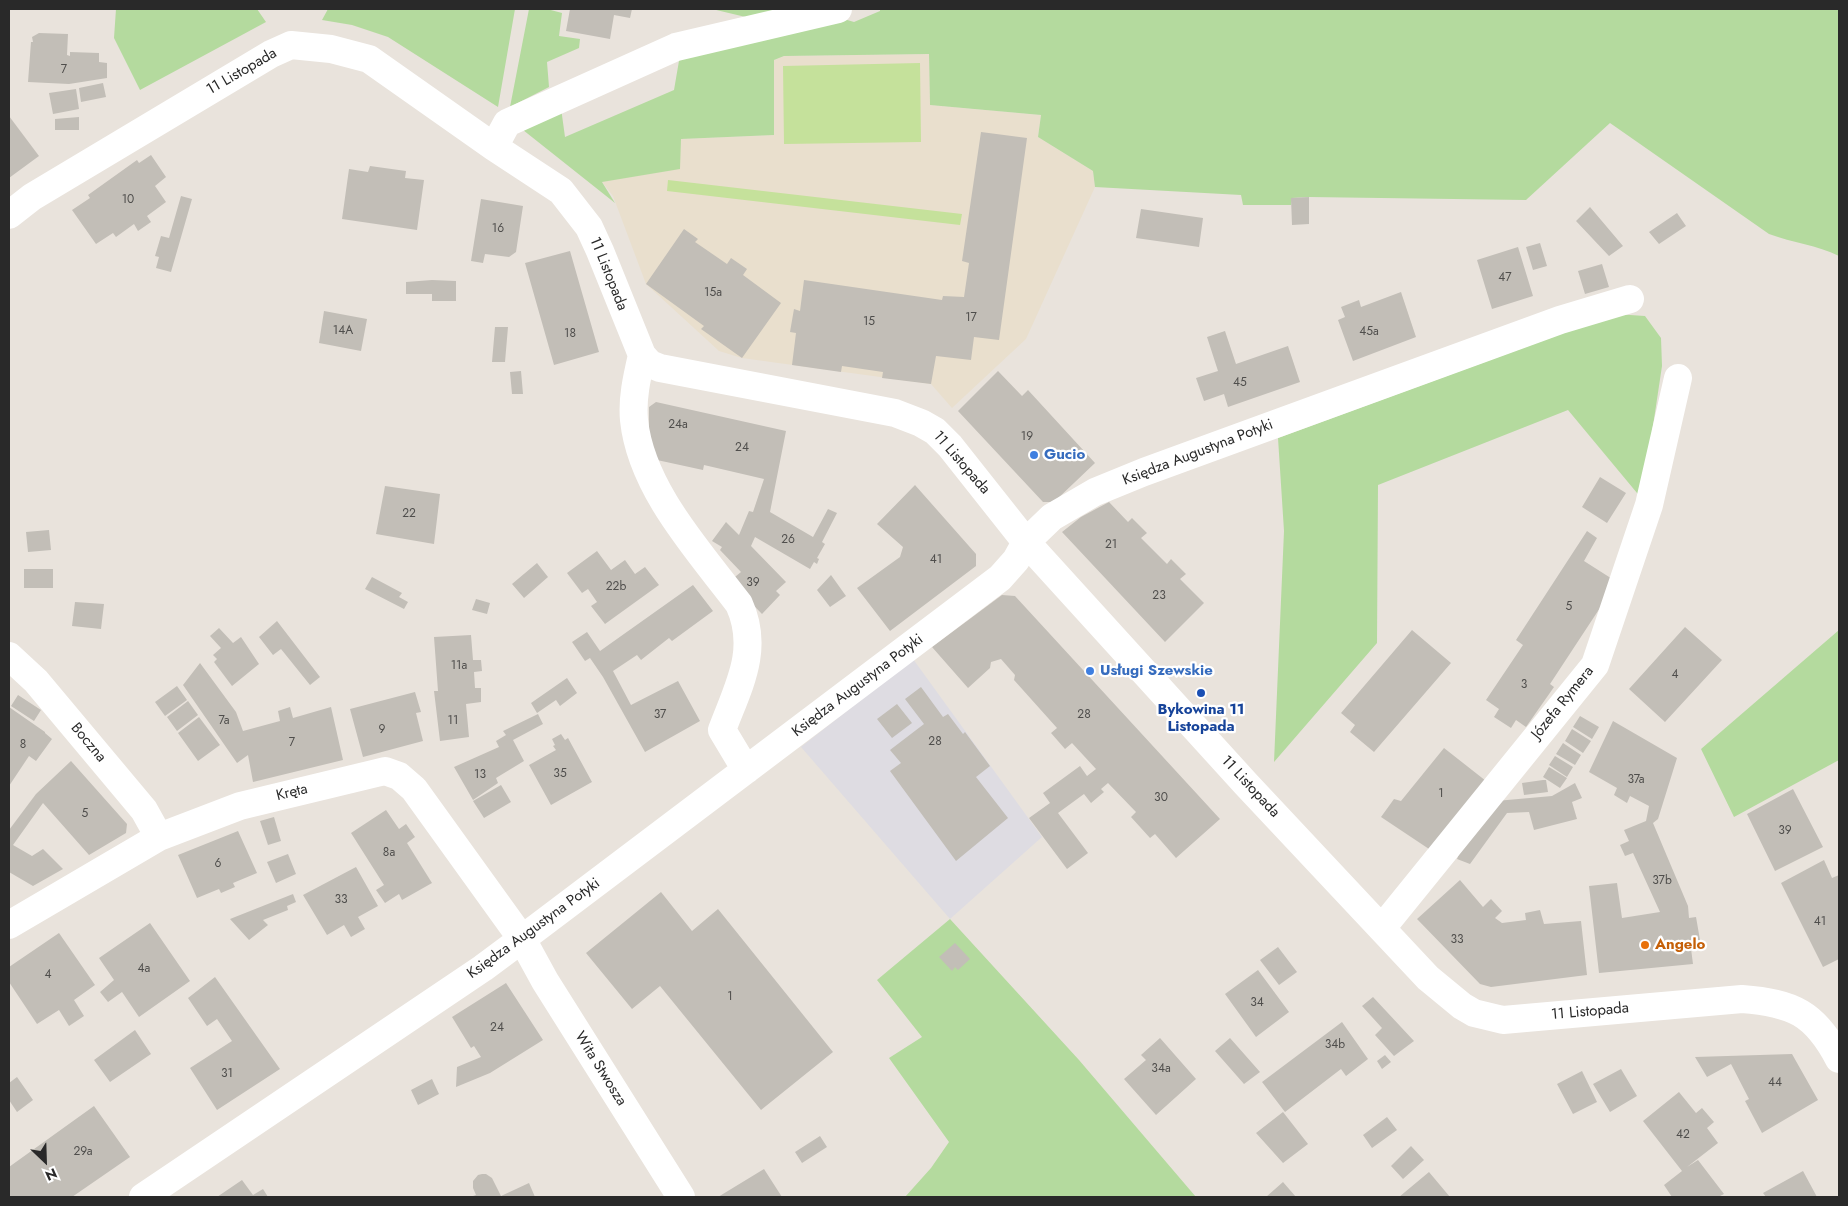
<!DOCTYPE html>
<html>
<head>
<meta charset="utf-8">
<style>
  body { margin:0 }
  #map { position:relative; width:1848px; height:1206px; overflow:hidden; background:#e9e3dc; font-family:Jost,sans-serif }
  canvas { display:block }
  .frame { position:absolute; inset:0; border:10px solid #292929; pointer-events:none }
  .north { position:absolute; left:20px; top:1136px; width:50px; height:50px; -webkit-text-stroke:4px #fff; paint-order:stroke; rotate:156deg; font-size:14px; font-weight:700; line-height:20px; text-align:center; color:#292929 }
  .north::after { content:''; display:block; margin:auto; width:18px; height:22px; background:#292929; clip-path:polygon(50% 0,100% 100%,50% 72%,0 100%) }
</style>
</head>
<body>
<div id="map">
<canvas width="1848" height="1206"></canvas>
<div class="frame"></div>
<div class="north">N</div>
</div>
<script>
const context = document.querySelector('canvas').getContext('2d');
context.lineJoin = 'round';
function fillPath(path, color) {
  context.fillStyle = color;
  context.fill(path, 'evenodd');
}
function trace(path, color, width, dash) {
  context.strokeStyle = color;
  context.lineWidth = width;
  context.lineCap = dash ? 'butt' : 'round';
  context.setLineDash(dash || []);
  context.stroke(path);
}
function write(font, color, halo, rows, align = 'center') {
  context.font = font + ' Jost,sans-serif';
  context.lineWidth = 4.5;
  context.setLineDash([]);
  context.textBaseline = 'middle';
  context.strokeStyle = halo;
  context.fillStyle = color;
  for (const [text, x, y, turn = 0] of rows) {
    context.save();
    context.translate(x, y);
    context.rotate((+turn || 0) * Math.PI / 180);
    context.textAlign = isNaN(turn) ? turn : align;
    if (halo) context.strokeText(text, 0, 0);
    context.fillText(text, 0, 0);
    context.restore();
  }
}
const industrial = new Path2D(`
  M913,659L1042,837L950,919L801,747Z`);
const education = new Path2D(`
  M929,54L930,105L1041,115L1038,137L1093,171L1095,187L1026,339L952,408L931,384L742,358L719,351L646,284L613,196L602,182L681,139L774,135V60L784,56Z`);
const green = new Path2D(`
  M116,9H257L266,22L140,90L114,38Z
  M328,9H515L498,107L388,37L352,25L322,20Z
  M529,9H547L562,13L559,36L580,39L579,48L547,62L549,87L510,107Z
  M712,9H804L754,19Z
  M880,9H1839V256C1817,245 1793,243 1769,234L1610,123L1526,200L1309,197L1292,198L1291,205H1243L1241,195L1095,187L1093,171L1038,137L1041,115L930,105L929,54L784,56L774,60V135L681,139L680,169L602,182L615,203L518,126L561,108L565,137L674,90L680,55L834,16L854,22L880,11Z
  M1615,314L1645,316L1661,338L1662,366L1642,499L1568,410L1378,485L1377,643L1274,762L1284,531L1278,438Z
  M1839,630V760L1734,817L1701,749Z
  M950,919L1079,1060L1196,1197H905L931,1168L949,1142L889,1058L922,1037L877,980Z`);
const pitch = new Path2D(`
  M920,63L921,142L784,144L783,66Z
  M668,180L962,214L960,225L667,191Z`);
const building = new Path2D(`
  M570,9H632L630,18L614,15L610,39L566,31Z
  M39,33L68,34L67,55L70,56V52L99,53V62L107,63V78L69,84L28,82L31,42H33L32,37Z
  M103,83L106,97L81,102L79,88Z
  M76,89L79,109L53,114L49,93Z
  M9,116L39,156L9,178Z
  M79,117V130H55V119Z
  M981,132L1027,138L999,340L974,337L971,360L936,356L931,384L882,378L883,372L842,366L841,372L792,365L796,333L790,332L794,309L800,311L804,280L942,300L943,296L964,297L969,263L962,261Z
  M151,155L166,177L155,186L166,202L147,216L151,222L138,231L134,224L116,237L113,233L96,244L72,210L90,198L88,195L137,160L139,163Z
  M370,166L406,171L405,178L424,180L417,230L342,219L349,169L368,172Z
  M181,196L192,199L171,272L156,268L159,257L155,256L161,236L169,238Z
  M1309,197V224L1292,225L1291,198Z
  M481,199L523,206L516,252L509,257L485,254L483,263L471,261Z
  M1590,207L1623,246L1609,256L1576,221Z
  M1141,209L1203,218L1199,247L1136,238Z
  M1677,213L1686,226L1659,244L1649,232Z
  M684,229L698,239L695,242L727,264L731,258L747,269L743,275L781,303L742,358L701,329L704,326L646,284Z
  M1540,243L1547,266L1533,270L1526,247Z
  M1518,247L1533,296L1492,309L1477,260Z
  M570,251L599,352L554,365L525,263Z
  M1602,264L1609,287L1585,294L1578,271Z
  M432,280L456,281V301H432V294H406V282Z
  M1401,292L1416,337L1353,361L1338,320L1345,317L1341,307L1359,300L1361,307Z
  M324,311L367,319L361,351L319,343Z
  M495,327H508L505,362H492Z
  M1225,331L1236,364L1288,346L1300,382L1228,407L1224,394L1204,401L1196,378L1218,371L1207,337Z
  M521,371L523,394H512L510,372Z
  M998,371L1022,396L1028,390L1095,463L1054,502H1043L958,411Z
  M656,402L786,431L770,512L813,537L828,509L837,513L822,542L825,544L817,558L819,559L817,564L814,562L810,569L755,537L751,546L786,582L776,591L780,595L762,614L730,581L741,572L720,550L722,547L712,541L726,522L739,535L749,511L753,512L764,479L704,465L703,470L657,460L649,436V407Z
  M1600,477L1626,493L1607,523L1582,507Z
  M915,485L976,554V566L890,631L857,588L900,557L903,547L877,524Z
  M385,486L440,494L434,544L376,534Z
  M1109,502L1128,522L1132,518L1147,533L1141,538L1167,564L1171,559L1186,574L1180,579L1204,603L1165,642L1062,532L1081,517Z
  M49,530L51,550L28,552L26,532Z
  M1587,531L1597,538L1584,561L1617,582L1550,684L1554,687L1526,727L1516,720L1511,728L1494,717L1499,709L1486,700L1523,645L1516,640Z
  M597,551L611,570L625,560L635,574L645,567L659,585L605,624L591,606L597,602L588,589L582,593L567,573Z
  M537,563L548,577L524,598L512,584Z
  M24,569H53V588H24Z
  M831,575L846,596L830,607L817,590Z
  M372,577L402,593L399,597L408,602L404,609L365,589Z
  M693,585L713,611L672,641L669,638L641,660L637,655L613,671L631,705L678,681L700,721L645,752L603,677L590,658L585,661L572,642L587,632L600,651Z
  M1002,595L1015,596L1220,819L1176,858L1155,834L1150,838L1131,817L1136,812L1108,783L1101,789L1104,792L1091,803L1084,794L1058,813L1088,853L1067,869L1029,818L1050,803L1043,793L1080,766L1087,776L1096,769L1072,743L1065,749L1051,733L1057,728L1014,680L1015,675L1001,659L991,662L990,668L968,688L932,647Z
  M476,599L490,603L487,614L472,610Z
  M75,602L104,604L101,629L72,626Z
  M277,621L320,677L310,685L281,649L273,655L259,637Z
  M1685,627L1722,660L1665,722L1629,689Z
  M219,628L233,643L241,637L259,664L232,686L214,662L217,659L213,655L221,648L210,636Z
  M1412,630L1451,663L1374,752L1350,732L1355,725L1341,713Z
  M471,635L473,660H481L482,671L474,672L475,688H481V702L466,704L469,737L440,741L434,691H438L434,637Z
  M200,663L236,712L243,731L280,721L278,711L290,707L293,718L331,707L343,760L253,782L248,755L237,763L183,685Z
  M567,678L577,693L560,706L556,700L537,713L531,703Z
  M177,686L187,700L165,716L155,702Z
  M921,687L943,717L948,714L963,734L965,732L990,766L976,777L1008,818L956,861L890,771L901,763L890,750L924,724L905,699Z
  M415,692L421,712L416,713L423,741L363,757L350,709Z
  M18,695L41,710L34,721L11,706Z
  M188,701L198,715L177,731L167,717Z
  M897,704L912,723L892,738L877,719Z
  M9,707L45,732V733L52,739L36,761L29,756L9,786Z
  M538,714L543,724L513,740L524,761L496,778L498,783L473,800L454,767L499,747L496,741L506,735L503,731Z
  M1580,716L1599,727L1592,739L1573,727Z
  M199,717L220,745L198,761L178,733Z
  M1613,721L1677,758L1658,819L1653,823L1688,906L1689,918L1696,917L1700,940L1690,941L1693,964L1599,973L1589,886L1617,883L1622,918L1660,912L1633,853L1625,856L1620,845L1629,841L1624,830L1646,821L1649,806L1630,796L1627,803L1614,795L1617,788L1589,772Z
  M1572,729L1591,741L1583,753L1565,741Z
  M561,734L565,740L568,738L592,782L551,805L529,765L556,750L553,746L555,745L552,739Z
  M1563,743L1581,755L1575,765L1556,754Z
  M1444,748L1486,781L1429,849L1381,817L1394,799L1401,801Z
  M1555,756L1573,767L1567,777L1549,765Z
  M71,761L127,824L126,833L89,855L43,803L13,845L32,856L43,849L63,869L33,886L9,872V830L36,794Z
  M1549,767L1567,778L1560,788L1543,777Z
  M1543,780H1546L1548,792L1524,795L1522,783Z
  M1575,783L1582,798L1572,802L1577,819L1534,830L1529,812L1507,813L1470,864L1457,859L1465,838L1496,801L1552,796Z
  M501,785L511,802L484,818L473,801Z
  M1793,789L1823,847L1775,871L1747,814Z
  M386,810L399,829L406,824L415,837L407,843L432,883L402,900L399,894L385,903L376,890L384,885L351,833Z
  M274,817L281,841L268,845L260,821Z
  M238,831L257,873L233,883L235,887L221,893L219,889L197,898L178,855Z
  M288,854L296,874L276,883L267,862Z
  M1824,860L1832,878L1839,875V959L1823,967L1781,883Z
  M356,867L378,906L358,917L365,929L351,937L344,925L327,935L303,895Z
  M1460,880L1483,907L1491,899L1502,911L1495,918L1502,923L1526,920L1525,913L1540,910L1544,924L1581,921L1587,975L1491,987L1480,984L1417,919Z
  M661,892L692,931L718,909L833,1052L761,1110L660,986L632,1009L586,953Z
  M293,894L296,902L287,906L288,910L263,920L268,925L249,940L230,919Z
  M150,923L190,981L139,1017L122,992L108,1002L100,992L114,980L99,958Z
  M59,933L95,985L74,1000L84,1016L69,1026L59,1010L37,1024L9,982V967Z
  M955,943L970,959L958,970L955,967L952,971L939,957Z
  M1278,947L1297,972L1279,985L1260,960Z
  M1258,970L1289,1012L1256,1037L1225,994Z
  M215,977L280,1069L217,1110L190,1068L232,1041L217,1019L207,1026L188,998Z
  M506,983L543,1040L490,1073L456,1087L457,1067L481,1057L474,1046L471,1048L452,1017Z
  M1373,997L1414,1041L1394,1056L1375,1035L1382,1028L1362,1006Z
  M1342,1022L1368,1059L1346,1076L1341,1069L1285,1112L1262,1082Z
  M135,1030L151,1054L110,1082L94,1060Z
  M1160,1038L1196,1079L1156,1115L1124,1079L1146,1060L1141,1055Z
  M1230,1038L1260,1072L1244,1084L1215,1051Z
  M1792,1054L1818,1100L1762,1133L1745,1101L1749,1099L1731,1064L1707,1077L1695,1057Z
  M1385,1055L1391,1062L1382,1069L1377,1061Z
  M1621,1069L1637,1096L1610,1112L1593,1084Z
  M1582,1071L1597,1102L1573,1114L1557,1084Z
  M17,1077L33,1100L17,1112L9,1100V1083Z
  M432,1079L439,1094L418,1105L411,1090Z
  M1679,1092L1696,1113L1702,1108L1714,1122L1707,1128L1718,1143L1687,1167L1698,1160L1724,1194L1718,1197H1672L1664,1185L1682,1171L1643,1121Z
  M94,1106L130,1157L72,1197H9V1167Z
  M1283,1112L1308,1144L1283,1163L1256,1133Z
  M1387,1117L1397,1130L1372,1148L1363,1135Z
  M820,1136L827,1147L802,1163L795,1152Z
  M1411,1146L1424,1160L1403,1179L1391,1166Z
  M764,1169L782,1197H718Z
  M1803,1171L1817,1197H1766L1763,1193Z
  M1429,1172L1450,1197H1399Z
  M482,1174H486L492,1178L501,1196L529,1183L535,1197H470L476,1195L473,1188V1181L478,1175Z
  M242,1180L253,1195L263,1189L268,1197H217Z
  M1283,1182L1296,1197H1266Z`);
const minor = new Path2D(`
  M494,147L507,123L676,47L838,9
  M9,215L32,197L271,54L291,45L331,49L369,59L494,147L561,191L589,227L600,251L642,355L650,364L660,368L895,413L921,423L935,431L950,446L1026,542L1246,784L1428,978L1462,1006L1474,1013L1503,1020L1742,999C1793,1003 1815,1013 1839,1059
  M642,355C637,377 632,398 634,420C641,489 699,551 739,604C760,650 738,687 722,730L746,770
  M9,656L36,681L144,810L159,837
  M9,925L159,837L240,806L385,771L399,776L414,789L522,939L545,981L681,1197
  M1382,928L1595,665L1649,505L1678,378
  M143,1197L483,968L522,939L1000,578L1016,560L1026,542L1052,517L1095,492L1144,472L1560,320L1630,299`);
const markers = [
  [1034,455,5,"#3f7fe0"],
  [1090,671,5,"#3f7fe0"],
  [1201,693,5,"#1a4fb4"],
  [1645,945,5,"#e8710a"]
];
const numberNames = [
  ["7",64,70],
  ["10",128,200],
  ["16",498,229],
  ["47",1505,278],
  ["15a",713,293],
  ["17",971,318],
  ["15",869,322],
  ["14A",343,331],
  ["45a",1369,332],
  ["18",570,334],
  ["45",1240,383],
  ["24a",678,425],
  ["19",1027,437],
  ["24",742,448],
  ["22",409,514],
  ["26",788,540],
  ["21",1111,545],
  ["41",936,560],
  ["39",753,583],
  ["22b",616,587],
  ["23",1159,596],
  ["5",1569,607],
  ["11a",459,666],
  ["4",1675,675],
  ["3",1524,685],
  ["37",660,715],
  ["28",1084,715],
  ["7a",224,721],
  ["11",453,721],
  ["9",382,730],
  ["28",935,742],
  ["7",292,743],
  ["8",23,745],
  ["35",560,774],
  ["13",480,775],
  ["37a",1636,780],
  ["1",1441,794],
  ["30",1161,798],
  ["5",85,814],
  ["39",1785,831],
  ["8a",389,853],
  ["6",218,864],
  ["37b",1662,881],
  ["33",341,900],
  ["41",1820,922],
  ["33",1457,940],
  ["4a",144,969],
  ["4",48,975],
  ["1",730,997],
  ["34",1257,1003],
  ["24",497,1028],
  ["34b",1335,1045],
  ["34a",1161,1069],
  ["31",227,1074],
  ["44",1775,1083],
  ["42",1683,1135],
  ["29a",83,1152]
];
const streetNames = [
  ["11 Listopada",242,72,-30],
  ["11 Listopada",608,274,68],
  ["Księdza Augustyna Potyki",1198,453,-21],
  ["11 Listopada",961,463,49],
  ["Księdza Augustyna Potyki",858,686,-37],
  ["Józefa Rymera",1563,703,-51],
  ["Boczna",88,743,50],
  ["11 Listopada",1250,787,47],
  ["Kręta",292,793,-14],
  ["Księdza Augustyna Potyki",534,929,-36],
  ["11 Listopada",1590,1012,-5],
  ["Wita Stwosza",600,1069,58]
];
const shopNames = [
  ["Gucio",1044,455],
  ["Usługi Szewskie",1100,671]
];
const transitNames = [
  ["Bykowina 11",1201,710],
  ["Listopada",1201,727]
];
const foodNames = [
  ["Angelo",1655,945]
];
fillPath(industrial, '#dedce2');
fillPath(education, '#e9dfcd');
fillPath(green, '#b4da9e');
fillPath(pitch, '#c5e19b');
fillPath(building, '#c2beb7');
trace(minor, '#fff', 28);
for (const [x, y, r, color] of markers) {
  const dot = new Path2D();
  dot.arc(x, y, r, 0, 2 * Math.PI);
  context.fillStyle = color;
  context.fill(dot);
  trace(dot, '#fff', 2);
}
write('12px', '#4f4e4c', null, numberNames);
write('15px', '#292929', '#fff', streetNames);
write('bold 15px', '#366cbe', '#fff', shopNames, 'left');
write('bold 15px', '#164399', '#fff', transitNames);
write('bold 15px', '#c56008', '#fff', foodNames, 'left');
</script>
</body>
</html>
